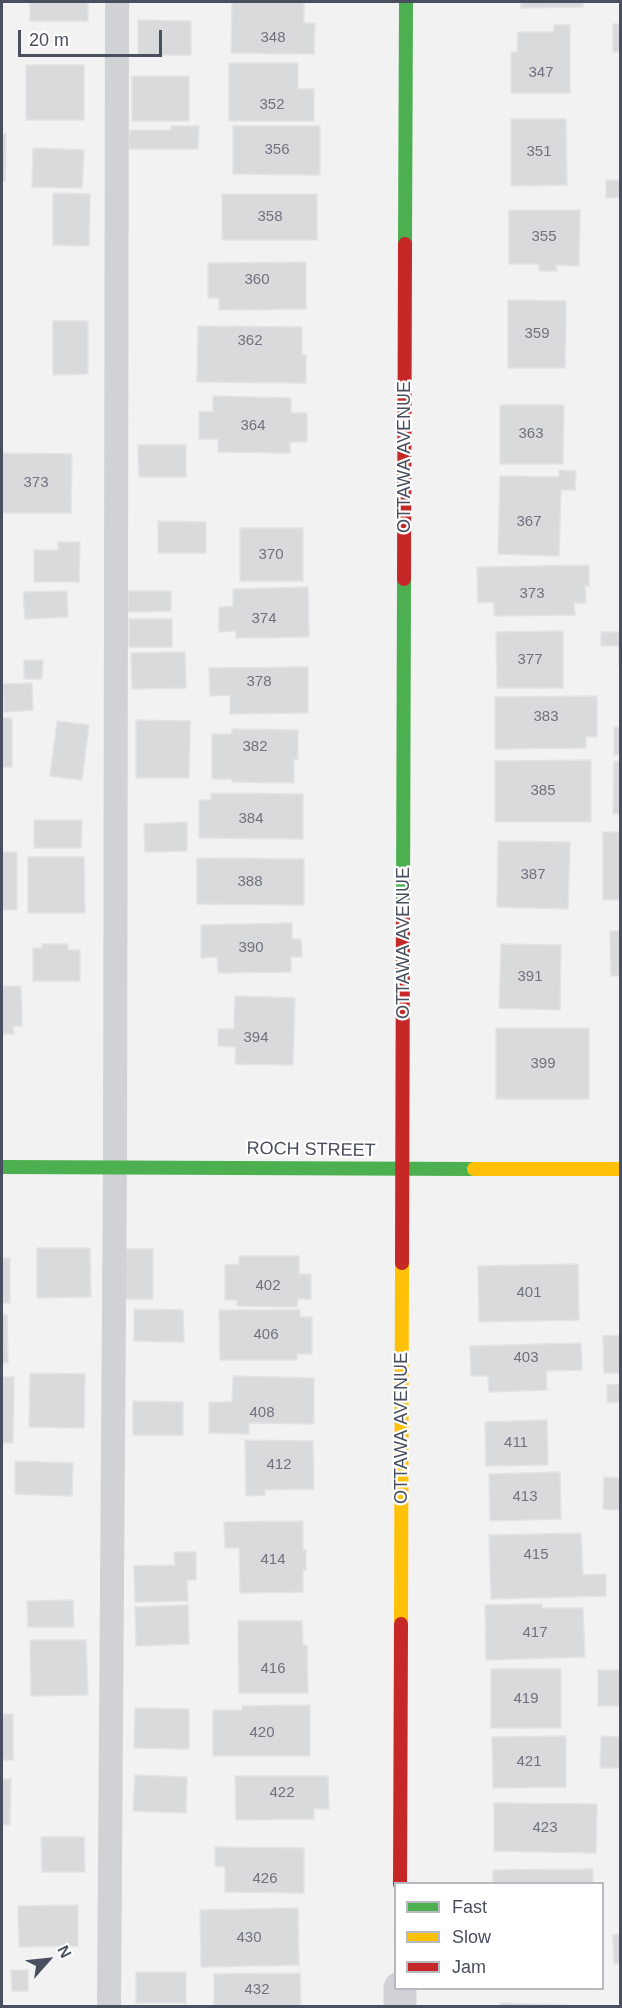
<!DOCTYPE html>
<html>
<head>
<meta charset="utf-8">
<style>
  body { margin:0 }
  #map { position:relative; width:622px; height:2008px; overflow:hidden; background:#f2f2f2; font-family:Arial,sans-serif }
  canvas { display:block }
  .frame { position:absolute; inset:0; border:3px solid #494f5e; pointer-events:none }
  .legend { position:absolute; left:394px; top:1882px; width:210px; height:108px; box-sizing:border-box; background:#fff; border:2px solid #b6b9bf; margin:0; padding:8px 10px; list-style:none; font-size:18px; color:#494f5e }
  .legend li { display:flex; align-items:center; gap:12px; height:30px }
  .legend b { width:30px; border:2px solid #b6b9bf }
  .north { position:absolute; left:18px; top:1930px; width:60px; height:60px; -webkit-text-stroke:4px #fff; paint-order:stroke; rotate:63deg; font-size:16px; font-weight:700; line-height:24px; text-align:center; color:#494f5e }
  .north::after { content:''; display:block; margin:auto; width:21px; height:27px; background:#494f5e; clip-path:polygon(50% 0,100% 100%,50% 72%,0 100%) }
  .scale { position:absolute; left:18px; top:30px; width:144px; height:27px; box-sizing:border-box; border:3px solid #494f5e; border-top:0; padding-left:8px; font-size:18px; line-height:21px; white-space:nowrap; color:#494f5e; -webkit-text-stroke:4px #fff; paint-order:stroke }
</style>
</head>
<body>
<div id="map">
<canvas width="622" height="2008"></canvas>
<div class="frame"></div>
<ul class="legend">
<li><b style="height:8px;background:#4caf50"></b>Fast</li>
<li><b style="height:8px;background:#ffc107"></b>Slow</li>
<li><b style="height:8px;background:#c62828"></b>Jam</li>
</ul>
<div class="north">N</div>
<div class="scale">20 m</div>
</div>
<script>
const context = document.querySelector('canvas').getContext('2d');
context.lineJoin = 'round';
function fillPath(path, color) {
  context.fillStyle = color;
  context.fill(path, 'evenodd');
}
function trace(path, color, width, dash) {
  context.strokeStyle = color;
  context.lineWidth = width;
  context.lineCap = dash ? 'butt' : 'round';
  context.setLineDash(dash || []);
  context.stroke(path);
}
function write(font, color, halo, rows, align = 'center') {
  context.font = font + ' Arial,sans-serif';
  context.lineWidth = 4.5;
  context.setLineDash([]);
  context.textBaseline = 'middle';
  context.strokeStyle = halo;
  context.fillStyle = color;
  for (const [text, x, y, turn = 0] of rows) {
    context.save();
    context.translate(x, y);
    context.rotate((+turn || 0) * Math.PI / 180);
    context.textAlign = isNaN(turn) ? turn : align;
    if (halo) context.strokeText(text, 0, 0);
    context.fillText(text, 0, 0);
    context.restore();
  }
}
const building = new Path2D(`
  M30,2H88V21H30Z
  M232,2H304V23H315L314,54L231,53Z
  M521,2H583V7L521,8Z
  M138,20L191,21V55H138Z
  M613,24H620V52H613Z
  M554,25H570V93H511V52H517L518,32H554Z
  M229,63H298V89H314V121H229Z
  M26,65H84V120H26Z
  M132,76H189V121H132Z
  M511,119H566L567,185L511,186Z
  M171,126H199L198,149H129V130H171Z
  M233,126H320V175L233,174Z
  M2,134H6L5,181H2Z
  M33,148L84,150L82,188L32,187Z
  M606,180H620V197L606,198Z
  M53,193L90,194L89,246L53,245Z
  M222,194H317V240H222Z
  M509,210H580L579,266L556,265L557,271H539V264H509Z
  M306,262V309L219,310V298H208V263Z
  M508,300L566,301L565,368H508Z
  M53,321H88V374L53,375Z
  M198,326L302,327V355H306V383L197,382Z
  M213,396L291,398V413H307V442H290V453L218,452V439H199V411L213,412Z
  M500,405H564L563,464H500Z
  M138,445H186V477H139Z
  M2,453L72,454L71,513H2Z
  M559,470L576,471L575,490H561L559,556L498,554L500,476L559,477Z
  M158,521L206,522V553H158Z
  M240,528H303V581H240Z
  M58,542H80L79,582H34V550H58Z
  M589,565V586H585L586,603H574L575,615L494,616V602L478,603L477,567Z
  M308,587L309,637L236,638V631L219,632V607L233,606V589Z
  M67,591L68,617L25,619L23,592Z
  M128,591H171V611L128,612Z
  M129,619H172V647H129Z
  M563,631V688H497L496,632Z
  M601,632H620V665H619V646H601Z
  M185,652L186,688L132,689L131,653Z
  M24,660H43L42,679H24Z
  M308,667V713L230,714V695L210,696L209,668Z
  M32,683L33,710L4,712L3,684Z
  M597,696V737H586V748L495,749V697Z
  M2,718H12V767H2Z
  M136,720L190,721L189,778H136Z
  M57,721L89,725L82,780L50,776Z
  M614,727H620V755H614Z
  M232,729L298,730V760L294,759V783L232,782V779H212V734H232Z
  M591,760V822H495V761Z
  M614,761L620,762V814H613Z
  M211,793L303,794V839L199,838V800H211Z
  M34,820H82L81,848H34Z
  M187,822V851L145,852L144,824Z
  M603,832H620V900H603Z
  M498,841L570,842L568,909L497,907Z
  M2,852H17V910H2Z
  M28,857H84L85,913H28Z
  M197,858L304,859V905L197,904Z
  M292,923V939H301L302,957H291V972L218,973L217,957L201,958V925Z
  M610,931H620V976H611Z
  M42,944H68V950H80V981H33V948H42Z
  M501,944L561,945L560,1010L499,1008Z
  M2,986H21L22,1026H13L14,1034H2Z
  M235,996L295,998L293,1065L235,1064L236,1047L218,1046V1029H234Z
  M496,1028H589V1099H496Z
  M37,1248H90L91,1297L37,1298Z
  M123,1249H153V1299H123Z
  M239,1256H299V1274H311V1299H298L297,1307L237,1306V1300H225V1265L239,1264Z
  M2,1258H10V1303H2Z
  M578,1264L579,1320L479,1322L478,1266Z
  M134,1309L183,1310L184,1342L134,1341Z
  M219,1310H300V1317H312V1354H297V1360H220Z
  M2,1315H7L8,1363H2Z
  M620,1335V1373H604L603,1336Z
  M581,1343L582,1370L546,1371L547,1390L489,1392L488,1376H471L470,1346Z
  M30,1373L85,1374L84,1428L29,1427Z
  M233,1376L314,1378V1424L249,1423V1434L209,1433V1402H232Z
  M2,1377H14L13,1443H2Z
  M620,1384V1402L607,1403V1385Z
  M133,1401L183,1402V1435H133Z
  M547,1420L548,1465L486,1466L485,1422Z
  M245,1440L313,1441L314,1489L265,1490V1495L246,1496Z
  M15,1461L73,1463L72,1496L15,1494Z
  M560,1472L561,1519L490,1521L489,1474Z
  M604,1477L620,1478V1510L603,1509Z
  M303,1521V1550H306V1570H303V1592L240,1593L239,1548H225L224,1522Z
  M581,1533L583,1575L606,1574V1596L491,1599L489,1535Z
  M174,1552H196V1580H187L188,1601L135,1602L134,1566L175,1565Z
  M73,1600L74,1627H28L27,1601Z
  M542,1604V1608H583L585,1657L486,1660L485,1605Z
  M188,1605L189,1644L136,1646L135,1607Z
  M238,1621H302L303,1645H307L308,1693H239Z
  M30,1640H86L88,1695L31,1696Z
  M491,1669H561V1728H491Z
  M598,1670H620V1706H598Z
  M310,1705V1756H213V1710H242V1706Z
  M135,1708L189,1709V1749L134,1748Z
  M2,1714H13V1760H2Z
  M566,1736V1787L493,1788L492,1737Z
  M601,1736L620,1737V1768H600Z
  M135,1775L187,1777L186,1813L133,1811Z
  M235,1776H328L329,1809H314V1819L236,1820Z
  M2,1779H11L10,1825H2Z
  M494,1803L597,1804L596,1853L494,1851Z
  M41,1837H84L85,1872H42Z
  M215,1847L304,1848V1893L225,1892V1867L215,1866Z
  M593,1869V1884H493V1870Z
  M78,1905V1946L19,1947L18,1906Z
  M298,1908L299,1965L201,1967L200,1910Z
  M620,1934V1964H614L613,1935Z
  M11,1970H28V1991H12Z
  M136,1972H186V2003H136Z
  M300,1973L301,2006H214V1974Z
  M500,2003L566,2005V2006H500Z`);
const lane = new Path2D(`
  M109,2006L115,1166L117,2`);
const street = new Path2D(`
  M400,2006V1988`);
const fast = new Path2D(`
  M405,244L406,2
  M403,907L404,579
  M2,1167L474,1169`);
const slow = new Path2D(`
  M474,1169H620
  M401,1624L402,1263`);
const jam = new Path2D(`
  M404,579L405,244
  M402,1263L403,907
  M400,1884L401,1624`);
const numberNames = [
  ["348",273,38],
  ["347",541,73],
  ["352",272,105],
  ["356",277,150],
  ["351",539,152],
  ["358",270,217],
  ["355",544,237],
  ["360",257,280],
  ["359",537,334],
  ["362",250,341],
  ["364",253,426],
  ["363",531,434],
  ["373",36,483],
  ["367",529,522],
  ["370",271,555],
  ["373",532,594],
  ["374",264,619],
  ["377",530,660],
  ["378",259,682],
  ["383",546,717],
  ["382",255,747],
  ["385",543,791],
  ["384",251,819],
  ["387",533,875],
  ["388",250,882],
  ["390",251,948],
  ["391",530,977],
  ["394",256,1038],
  ["399",543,1064],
  ["402",268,1286],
  ["401",529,1293],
  ["406",266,1335],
  ["403",526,1358],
  ["408",262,1413],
  ["411",516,1443],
  ["412",279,1465],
  ["413",525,1497],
  ["415",536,1555],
  ["414",273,1560],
  ["417",535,1633],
  ["416",273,1669],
  ["419",526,1699],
  ["420",262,1733],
  ["421",529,1762],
  ["422",282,1793],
  ["423",545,1828],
  ["426",265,1879],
  ["430",249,1938],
  ["432",257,1990]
];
const streetNames = [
  ["OTTAWA AVENUE",405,457,-90],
  ["OTTAWA AVENUE",404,943,-90],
  ["ROCH STREET",311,1150,1],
  ["OTTAWA AVENUE",402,1428,-90]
];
fillPath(building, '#d9dadc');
trace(building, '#e3e3e5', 1.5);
trace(lane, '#d0d2d5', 24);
trace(street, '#d0d2d5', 33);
trace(fast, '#4caf50', 14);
trace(slow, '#ffc107', 14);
trace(jam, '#c62828', 14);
write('15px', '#6e737f', null, numberNames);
write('18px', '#494f5e', '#fff', streetNames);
</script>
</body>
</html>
